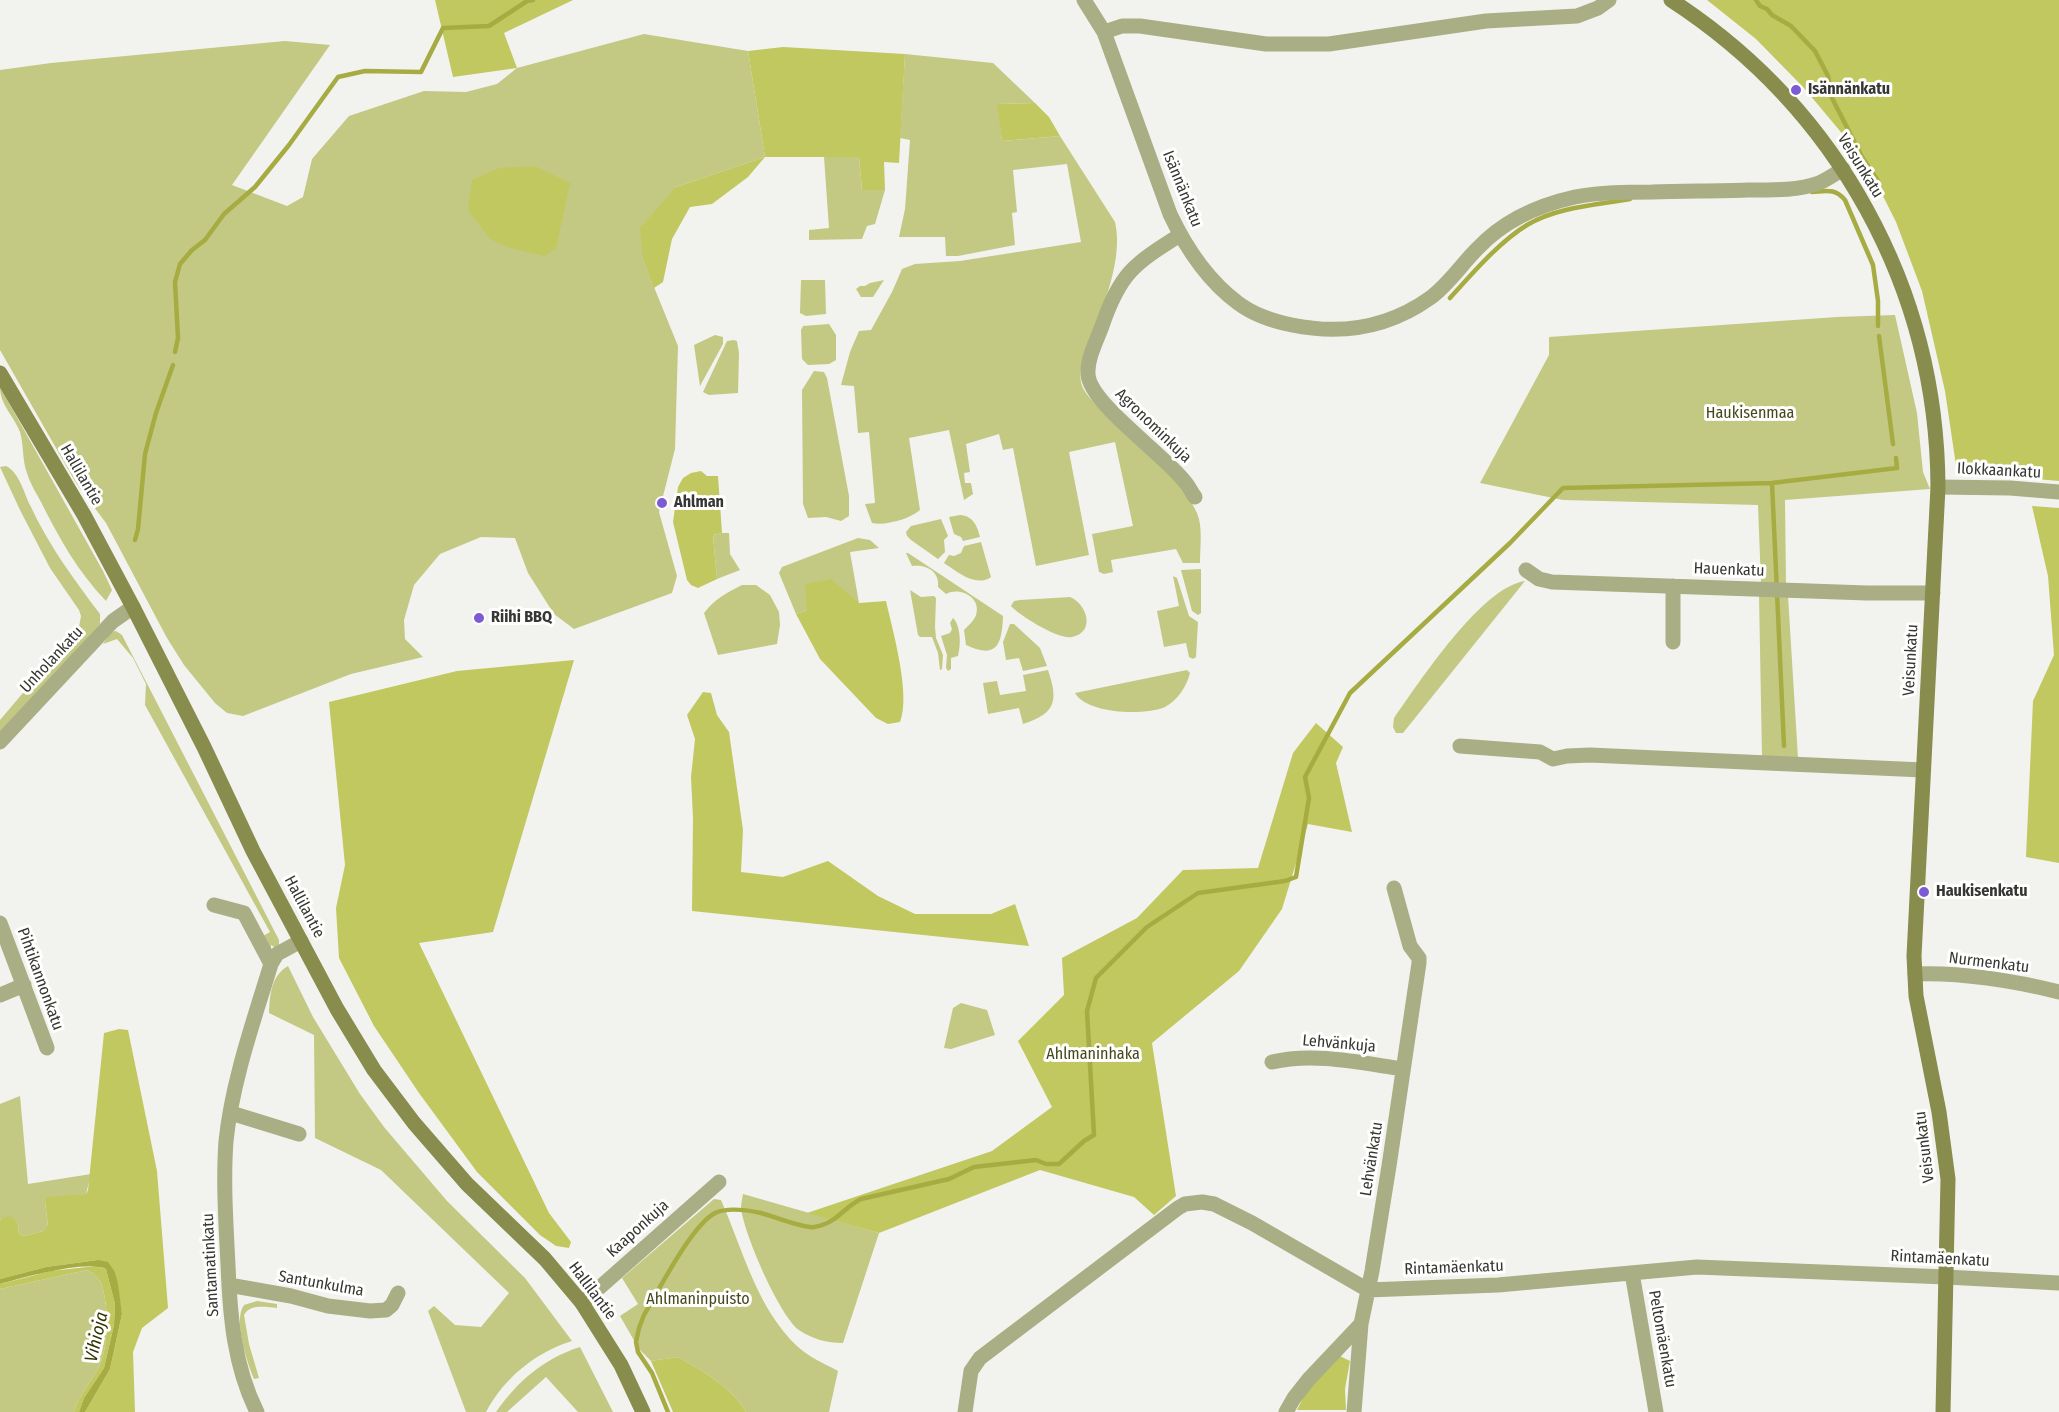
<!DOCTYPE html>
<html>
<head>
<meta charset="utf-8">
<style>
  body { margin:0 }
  canvas { display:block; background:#f2f2ef }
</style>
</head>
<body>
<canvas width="2059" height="1412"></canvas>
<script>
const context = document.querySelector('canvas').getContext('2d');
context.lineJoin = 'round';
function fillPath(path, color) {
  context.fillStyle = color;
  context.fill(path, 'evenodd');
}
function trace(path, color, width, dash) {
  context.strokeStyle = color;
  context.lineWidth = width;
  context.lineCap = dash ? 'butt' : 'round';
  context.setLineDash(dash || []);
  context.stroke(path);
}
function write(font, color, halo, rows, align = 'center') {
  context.font = font + ' "Fira Sans Condensed",sans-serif';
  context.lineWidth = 6;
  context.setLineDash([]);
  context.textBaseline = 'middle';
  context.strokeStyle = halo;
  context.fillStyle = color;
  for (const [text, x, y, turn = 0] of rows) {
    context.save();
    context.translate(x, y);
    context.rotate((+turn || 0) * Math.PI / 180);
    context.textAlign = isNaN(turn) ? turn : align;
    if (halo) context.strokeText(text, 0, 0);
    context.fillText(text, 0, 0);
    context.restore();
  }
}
const green = new Path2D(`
  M644,34L748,51L765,157L676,187L643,260L678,346L675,449L659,512L677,576L672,593L574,629L554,614L528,573L515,538L481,537L440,554L414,585L404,620L405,639L423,657L351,674L243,716L227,713L215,703L184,665L167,638L106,523L76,483L0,350V70L51,63L285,41L330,45L232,185L287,206L303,197L312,159L349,116L424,91L466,92L497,84L517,68Z
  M905,54L993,63L1035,103L998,104L1002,141L1060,136L1115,222C1125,264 1096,323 1082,363C1080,372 1079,381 1084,390C1090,400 1101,409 1110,417C1139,444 1180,476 1197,513C1203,527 1200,547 1200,563H1183L1176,549L1111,560L1113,572L1104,574L1099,572L1092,534L1133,526L1115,442L1069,452L1089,555L1036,566L1013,448L1003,450L999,434L966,444L970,472L964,473L965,483H971L973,494L964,500L949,430L909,438L920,510C910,519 885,526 872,523L865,504L875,503L869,432L858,433L854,386L841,385L850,352L859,331L871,330L892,292L902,269L915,264L960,261L1081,242L1067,164L1013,170L1017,212L1012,213L1015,245L958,256H946L945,237H899L905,209L910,140L900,138Z
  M824,157H859L862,190H885L875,224L867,226L862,239L809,240V230L829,228Z
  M801,280H825L826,314L806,316L800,313Z
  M884,280L873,297H861L856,289L860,286H865L870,283Z
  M1895,315L1917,413L1923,472L1930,489L1785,500L1786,584L1761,583L1758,505L1563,500L1480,483L1549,355V337L1837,317Z
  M829,324L836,335V360L829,364L808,365L802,359L801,330L803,326Z
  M715,335L723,337V344L700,386L694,345Z
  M734,340L737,341L739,353L738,393L709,395L703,392L727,341Z
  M814,371L824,372L827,378L849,496V516L841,521L826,517L808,518L803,504L802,390Z
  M0,387L103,571L112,590L106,601C78,572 59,538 41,502C36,493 30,483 27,473C22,460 24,445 20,432C14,416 0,405 0,387Z
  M6,466C19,472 24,493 30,505C48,544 74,580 100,614V624L0,735V720L79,627L81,616L79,610L50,568L20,510L0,467Z
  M960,515C973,516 977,525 980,537L963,541L961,537L954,534L949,517Z
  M941,519L948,536L944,540L945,552L938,559L911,540L907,536L906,532L911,526Z
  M722,533H729L730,554L740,570L717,579L713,535Z
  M858,538L870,540L879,548L850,552L859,603L807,610L796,614L779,573L782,567Z
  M981,542L991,577C976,588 956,571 944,563L949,555L954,556L961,553L964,546Z
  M906,553H908L1003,616C1002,646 996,659 966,645L964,630C968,626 974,621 976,615C982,598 960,586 946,594L938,587C940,572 927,564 912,566Z
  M1201,569V613L1198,615L1192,611L1181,570Z
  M1173,576L1177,578L1189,616L1198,622L1196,657L1193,659L1189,657L1186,643L1164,647L1157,611L1179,606Z
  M1525,581L1403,733H1396L1393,727L1394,718C1419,683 1481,587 1525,581Z
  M742,585H756L770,595L779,612L780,625L777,644L718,655L704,613C715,599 726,593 742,585Z
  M910,590L921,597L934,596L936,598L935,627L936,638L943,655L942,669L940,670L938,653L932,637H920L918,635Z
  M1759,595L1788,596L1798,758L1762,756Z
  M1070,597C1087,604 1096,632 1072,637C1059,640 1020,616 1011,606L1014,601L1020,600Z
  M953,618C961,626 961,645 958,656L951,658V669L948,671L946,668L947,655L941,636L950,633L952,629L950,623Z
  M1010,624H1014L1040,648L1047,666L1023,671L1019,658L1006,660L1003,642Z
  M116,631L122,635L279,940V945L276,948L271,945V950L263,936L270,932L145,705L146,684L133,658L117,639L103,644L111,632Z
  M1048,670C1058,700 1057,713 1023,724L1019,708L988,714L983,683L997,681L1000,695L1026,691L1023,675Z
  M1187,670L1190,673C1187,686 1177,701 1165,707C1144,716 1087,714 1075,693Z
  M288,966L313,1017L338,1058L360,1094L384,1127L447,1201L525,1278L572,1341C536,1352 504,1378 486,1412H466L428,1311L434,1306L455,1325L481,1327L509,1293L381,1170L315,1138L314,1035L269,1013C270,994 271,976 288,966Z
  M961,1003L987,1010L995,1035L951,1049L944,1048L953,1008Z
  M20,1096L28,1184L91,1174L86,1194L45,1201L48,1227L43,1231L24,1236L19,1234L18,1224L2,1218L0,1221V1104Z
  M743,1194L879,1233L843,1343C827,1343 812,1339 799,1330C779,1315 744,1234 741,1208C741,1204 742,1199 743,1194Z
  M714,1199L721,1200C743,1250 757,1309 798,1347C809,1357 825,1364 838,1371L829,1412H746C731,1386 704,1372 678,1357L651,1361L639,1349L620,1316L638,1304L622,1278Z
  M87,1270C93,1273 98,1277 101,1283C109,1304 109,1346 99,1367C91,1382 79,1395 74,1412H0V1289Z
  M257,1301L277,1304V1308C265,1307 250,1304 244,1315L249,1344L259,1378L254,1379C247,1362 233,1320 244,1305Z
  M580,1347L613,1412H578L546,1377L507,1412H496C518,1381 543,1359 580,1347Z`);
const forest = new Path2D(`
  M435,0H573L504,33L517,68L453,77Z
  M1707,0H2059V481L1957,472L1945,391L1922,291L1896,222L1882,194L1845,137L1804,88L1756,39Z
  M783,47L905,54L899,163L884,162L885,190H862L859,157H765L748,177L712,204L690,207L672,239L663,282L654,288L643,260L640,228L676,187L765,157L748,51Z
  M1035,103L1049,117L1060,136L1002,141L997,104Z
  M535,166L570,183L556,249L544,256L510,248L490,239L468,210L472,180L499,168Z
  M701,471L707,476H718L722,533L713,535L717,579L698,588L691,585L687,580L673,522L678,487L683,478L691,473Z
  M2032,506L2059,508V863L2026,857L2033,701L2054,655L2048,576Z
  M831,579L859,603L886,601C893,632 911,695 900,722L888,724L876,718L820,659L796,614L807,610L805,584Z
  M574,660L493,932L419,943L549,1213L571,1242L569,1248L556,1246L540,1235L477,1172L419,1093L374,1026L339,958L336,908L345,865L329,702L457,671Z
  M703,692L711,693L717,715L729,732L743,830L741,872L783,877L828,861L878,896L915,914H991L1015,904L1029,946L692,911L693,818L691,777L695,739L687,715Z
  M1316,723L1343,747L1336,763L1352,832L1308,824L1282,909L1239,971L1152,1043L1176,1196L1154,1215L1134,1197L1040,1170L879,1233L807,1213L992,1151L1052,1107L1018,1041L1064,995L1062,958L1137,918L1183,870L1258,868L1293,753Z
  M119,1029L128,1030L157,1171L168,1308L142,1328L133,1352L135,1412H85L110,1369L122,1314L115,1272L98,1260L46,1267L0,1279V1221L2,1218L11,1216L18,1224L19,1234L24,1236L43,1231L48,1226L45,1201L47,1197L86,1194L88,1190L104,1033Z
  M96,1266L106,1269L115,1304L114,1325L104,1368L84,1398L79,1412H74C79,1395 91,1382 99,1367C109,1346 109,1304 101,1283C98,1277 93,1273 87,1270L0,1289V1284L51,1271Z
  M1338,1355L1350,1361L1345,1389L1346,1410H1297L1304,1396Z
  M678,1357C704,1372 731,1386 746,1412H673L651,1361Z`);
const water = new Path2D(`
  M98,1260L108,1262L115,1272L118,1284L122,1314L110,1369L85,1412H79L84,1398L104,1368L114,1325L115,1304L106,1269C89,1259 20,1278 0,1284V1279L46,1267Z`);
const stream = new Path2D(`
  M1756,0L1760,6L1767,9L1772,15L1791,26L1815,51L1828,76L1832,98L1862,157L1878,181V184
  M1812,192C1827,191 1835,188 1845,200L1873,265L1878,301V326
  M1450,298C1472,274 1499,242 1527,225C1557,207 1596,205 1630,199
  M1879,336L1893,444
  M175,352L178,338L175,282L180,264L192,250L205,240L224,214L255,187L289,145L338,77L365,71L421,72L443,28L489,26L527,1L533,0
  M1772,483L1784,746
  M135,540L138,529L145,454L156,413L173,365
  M668,1412L652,1373L638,1352L636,1342L639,1328L644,1315C659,1290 691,1226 715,1213C728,1207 747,1210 761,1213C773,1216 804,1229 814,1227C836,1224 843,1208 861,1199L949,1179L974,1167L1036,1160L1046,1164H1059L1084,1141L1094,1135L1087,1011L1096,978L1147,927L1198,893L1285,881L1296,877L1309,798L1305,777L1350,693L1510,543L1563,488L1772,483L1897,468L1896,458`);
const street = new Path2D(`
  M1084,0L1104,32L1170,214C1186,248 1207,280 1238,303C1254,315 1272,321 1292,325C1341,335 1388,328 1430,298C1448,285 1461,265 1477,249C1503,221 1539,205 1575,197C1600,192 1627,192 1652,192C1684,191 1716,191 1747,190C1770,190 1797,191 1819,183C1828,179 1835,174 1843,169
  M1104,32L1122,26H1140L1266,44H1329L1486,21L1577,16L1598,8L1609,0
  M1180,235C1134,264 1120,273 1102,326C1097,340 1087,358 1088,374C1089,403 1165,455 1185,482C1189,486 1191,492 1195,497
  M1938,487L2010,488L2059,492
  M1526,570L1539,579L1552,582L1867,593H1933
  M1673,642V586
  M0,742L113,621L133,607
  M1460,746L1540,752L1553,759L1567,756L1590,755L1923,770
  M214,905L244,913L271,964
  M0,923L47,1048
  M1915,974C1959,972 2016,981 2059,992
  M0,995L24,985
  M1272,1062C1314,1052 1361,1063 1403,1069
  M231,1113L299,1134
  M1632,1273L1656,1412
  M229,1285L291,1296L328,1306L370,1311L386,1310L392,1305L398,1293
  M582,1303L719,1182
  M257,1412C234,1366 230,1316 228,1265C226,1224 223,1182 226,1141C232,1082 254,1020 271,964L277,954L301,941
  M965,1412L971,1371L980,1358L1178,1208L1185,1204L1202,1202L1214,1204L1252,1223L1368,1290L1498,1285L1697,1267L1946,1277L2059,1283
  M1286,1412L1294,1398L1309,1379L1361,1324L1372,1271L1389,1166L1419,963V958L1410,946L1394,888
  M1354,1412L1361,1324`);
const secondary = new Path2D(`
  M1671,0C1837,108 1937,287 1938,487L1914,956L1916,996L1939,1112L1948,1179L1943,1412
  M0,373L84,515L133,607L204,747L253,851L337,1009L374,1070L414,1123L467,1184L545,1259L582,1303L621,1365L643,1412`);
const markers = [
  [1796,90,6,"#7c5bd5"],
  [662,503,6,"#7c5bd5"],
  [479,618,6,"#7c5bd5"],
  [1924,892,6,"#7c5bd5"]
];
const poiNames = [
  ["Isännänkatu",1808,90],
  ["Ahlman",674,503],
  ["Riihi BBQ",491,618],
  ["Haukisenkatu",1936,892]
];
const streetNames = [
  ["Veisunkatu",1860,166,58],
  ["Isännänkatu",1182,189,68],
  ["Agronominkuja",1153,426,44],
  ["Ilokkaankatu",1999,471,3],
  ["Hallilantie",81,475,60],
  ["Hauenkatu",1729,570,2],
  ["Unholankatu",52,660,-47],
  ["Veisunkatu",1911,660,-87],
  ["Hallilantie",304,907,62],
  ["Nurmenkatu",1989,963,7],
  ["Pihtikannonkatu",40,979,70],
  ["Lehvänkuja",1339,1044,5],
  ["Veisunkatu",1925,1147,-97],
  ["Lehvänkatu",1372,1159,-81],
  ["Kaaponkuja",638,1229,-42],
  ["Rintamäenkatu",1940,1259,3],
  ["Santamatinkatu",211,1265,-93],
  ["Rintamäenkatu",1454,1268,-2],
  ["Santunkulma",321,1284,10],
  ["Hallilantie",592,1291,53],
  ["Peltomäenkatu",1662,1339,80]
];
const parkNames = [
  ["Haukisenmaa",1750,414],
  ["Ahlmaninhaka",1093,1055],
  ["Ahlmaninpuisto",698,1300]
];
const waterNames = [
  ["Vihioja",97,1337,-77]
];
fillPath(green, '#c3c983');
fillPath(forest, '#c1c85f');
fillPath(water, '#a6ac42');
trace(stream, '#a6ac42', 4.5);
trace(street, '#aaae84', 15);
trace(secondary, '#888c4c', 15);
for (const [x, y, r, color] of markers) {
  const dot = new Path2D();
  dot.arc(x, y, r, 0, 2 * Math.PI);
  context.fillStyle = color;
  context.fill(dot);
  trace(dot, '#fffffe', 2);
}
write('bold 16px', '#363635', '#fffffe', poiNames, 'left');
write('16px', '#363635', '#fffffe', streetNames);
write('16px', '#46481d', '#fffffe', parkNames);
write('italic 18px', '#303204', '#fffffe', waterNames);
</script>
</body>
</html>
